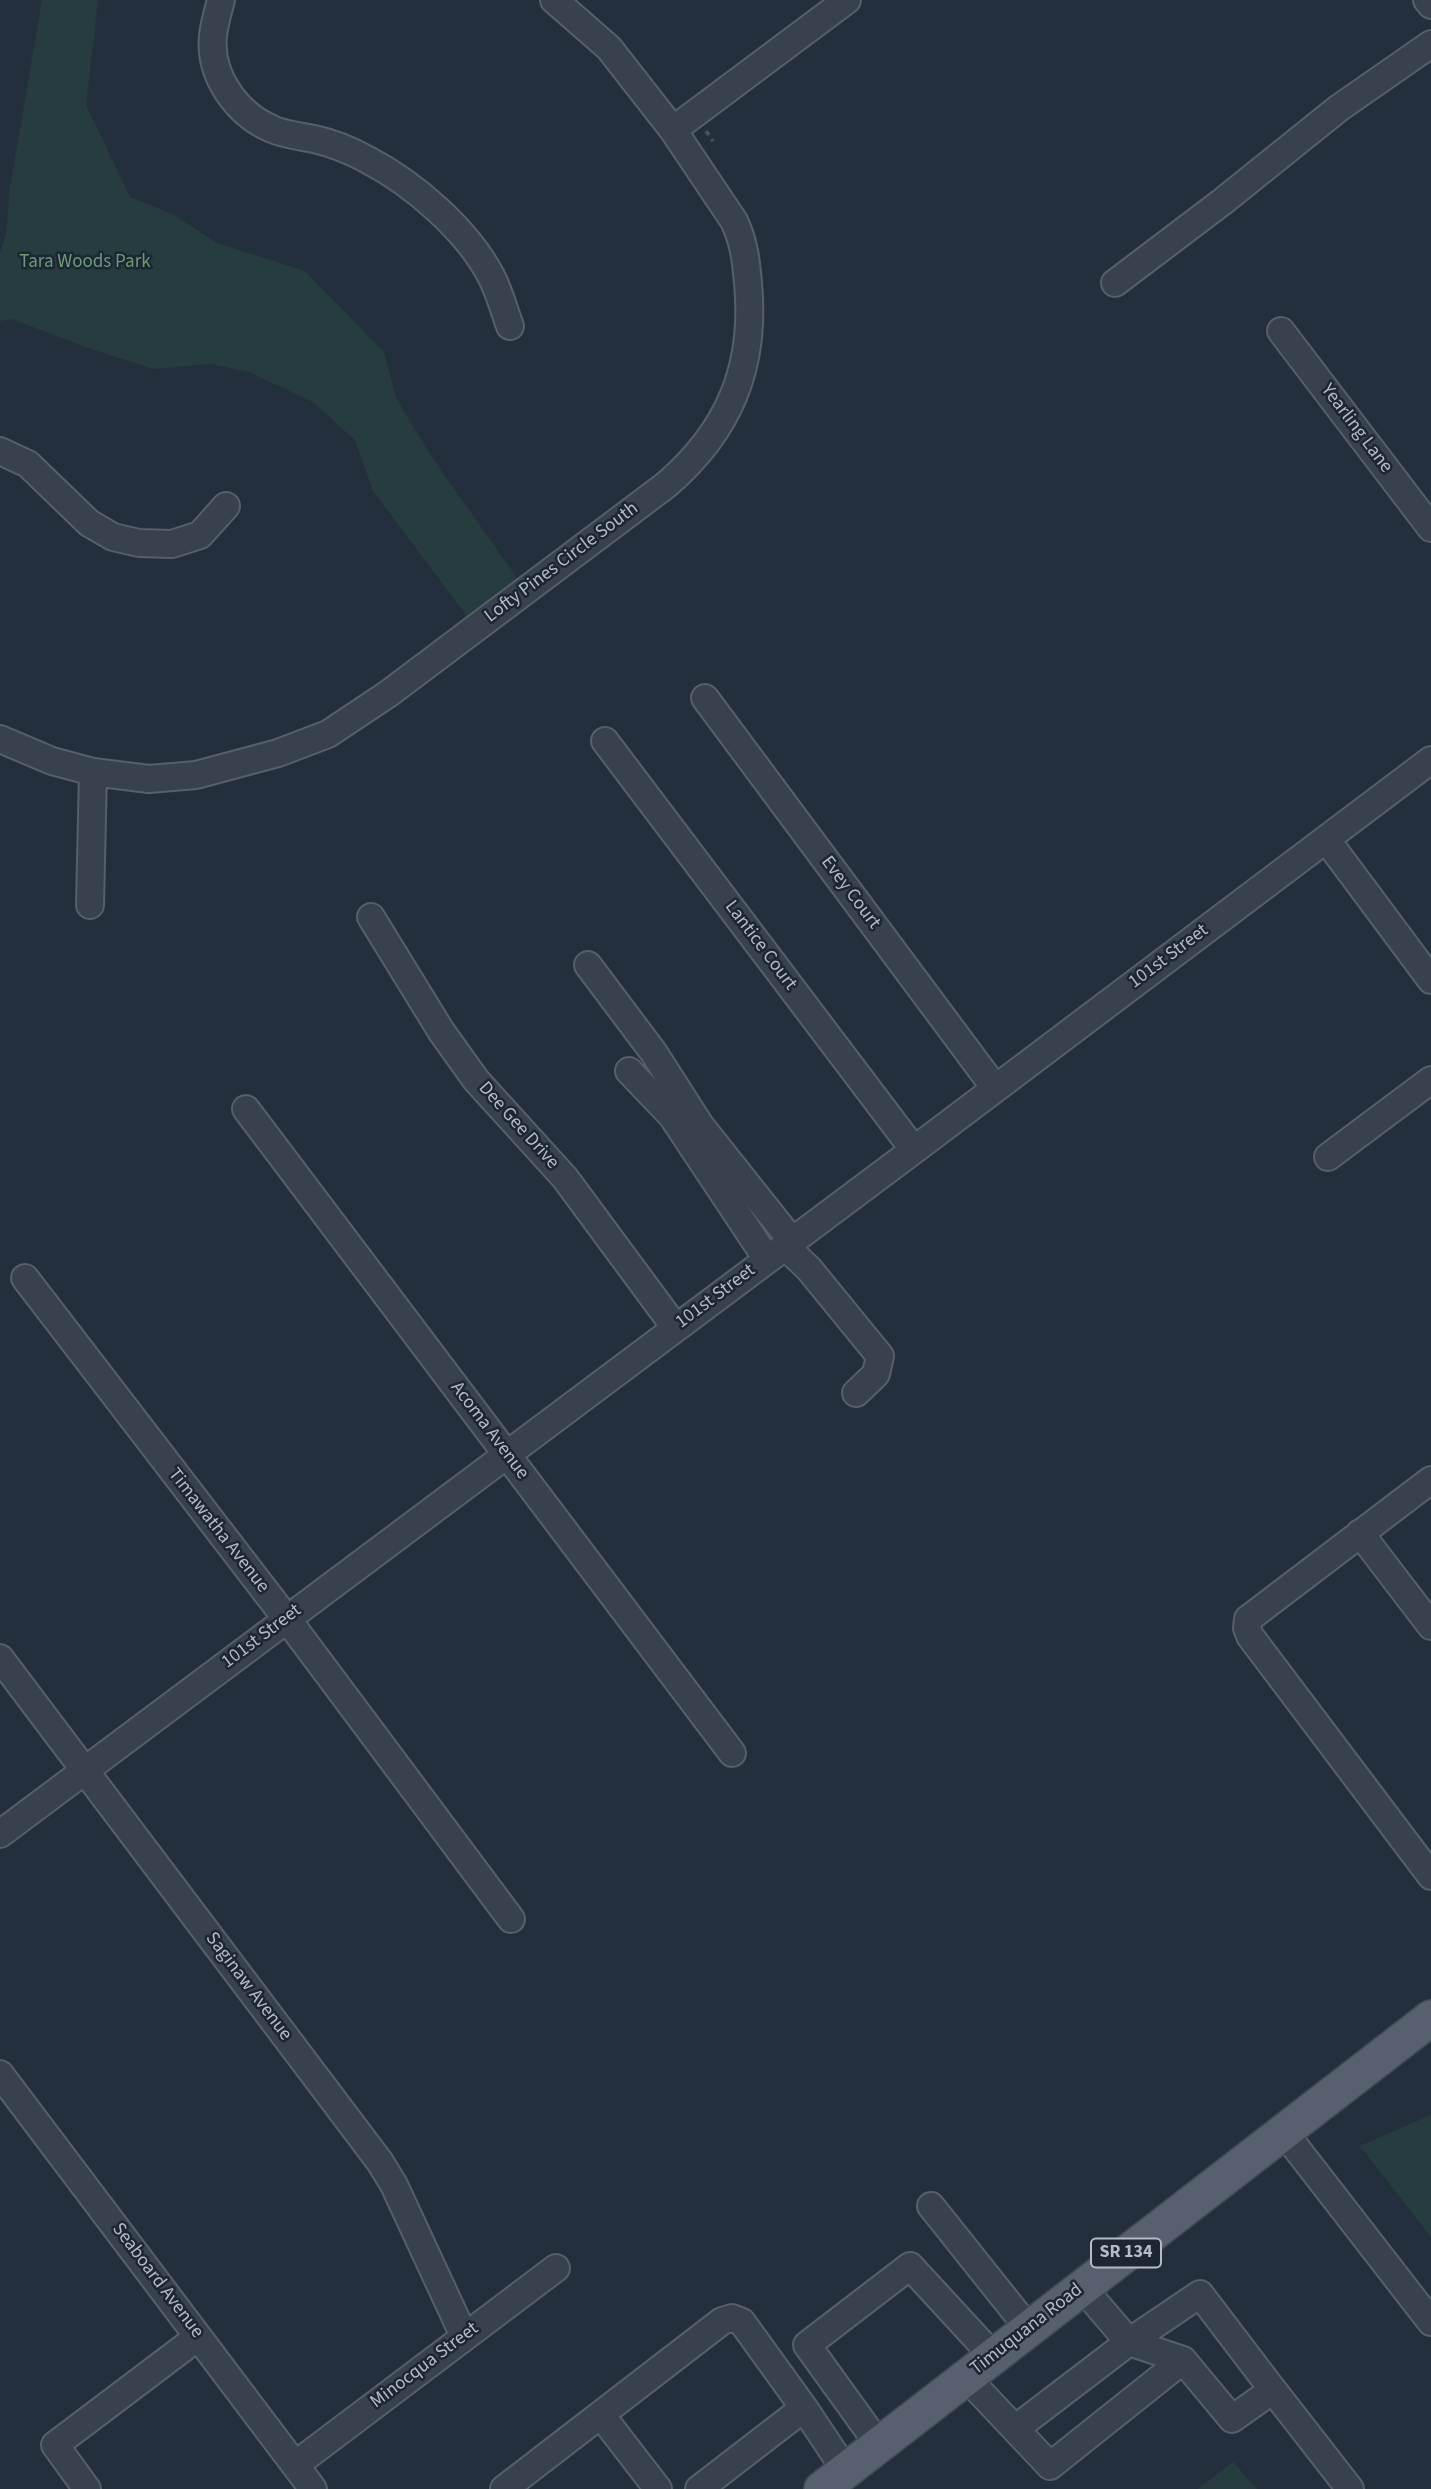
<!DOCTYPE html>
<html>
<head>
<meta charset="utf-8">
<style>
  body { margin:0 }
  canvas { display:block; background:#242f3e }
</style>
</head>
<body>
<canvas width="1431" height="2489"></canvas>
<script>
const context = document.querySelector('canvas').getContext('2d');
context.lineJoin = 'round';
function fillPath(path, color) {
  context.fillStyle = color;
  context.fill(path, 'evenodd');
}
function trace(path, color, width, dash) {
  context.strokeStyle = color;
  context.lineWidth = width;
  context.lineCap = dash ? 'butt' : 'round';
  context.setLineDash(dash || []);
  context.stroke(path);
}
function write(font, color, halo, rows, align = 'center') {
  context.font = font + ' "Source Sans 3",sans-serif';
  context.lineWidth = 5;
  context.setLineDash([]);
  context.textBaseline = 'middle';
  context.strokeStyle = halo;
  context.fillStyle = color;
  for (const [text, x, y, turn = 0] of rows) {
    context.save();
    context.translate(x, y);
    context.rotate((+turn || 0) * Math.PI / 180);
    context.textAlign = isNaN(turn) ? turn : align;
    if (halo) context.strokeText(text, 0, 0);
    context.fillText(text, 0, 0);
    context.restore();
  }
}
const green = new Path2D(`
  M42,0H98L86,105L130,197L172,214L217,243L305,271L384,352L396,398L435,462L520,582L469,619L373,491L355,440L313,402L249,372L211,364L154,369L91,349L12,319L0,321V253L6,235L10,188Z
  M1431,2115V2237L1360,2146Z
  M1233,2462L1257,2489H1198Z`);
const path = new Path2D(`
  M706,131L713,141`);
const minor = new Path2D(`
  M221,0C218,12 214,24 213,36C209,76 237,114 272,129C285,135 300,136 314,139C332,143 352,151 368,160C414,184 467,230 491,276C499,291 504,310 510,326
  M1427,0L1431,5
  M673,130L847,0
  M1115,283L1222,202L1339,108L1431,44
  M1281,331L1431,528
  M0,451L28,464L89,523L113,537L139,543L172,544L200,535L226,506
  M705,698L995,1088
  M0,739L52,761L93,772L149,779L196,775L278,753L328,734L388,694L666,485C729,431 756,367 748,283C746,260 744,242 734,221L673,130L609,48L554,0
  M605,741L914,1150
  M1326,839L1431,980
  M90,905L93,772
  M371,917L441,1031L476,1080L565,1178L675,1327
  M588,965L654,1053L700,1125L792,1241
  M629,1071L672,1116L767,1259
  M246,1109L732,1753
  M1328,1157L1431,1080
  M785,1246L809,1269L880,1356L876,1374L856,1393
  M25,1278L296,1631L511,1919
  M1431,1480L1248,1619L1247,1628L1250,1636L1431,1876
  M1360,1533L1431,1626
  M0,1658L380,2162L394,2185L464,2336
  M0,1834L914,1150L1431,760
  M0,2074L313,2489
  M1283,2131L1431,2322
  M931,2206L1029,2329
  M1082,2287L1129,2342L1200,2294L1273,2390
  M966,2377L1050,2466L1183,2360L1232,2419L1273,2390L1350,2489
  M601,2415L658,2489
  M1015,2429L1129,2342L1183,2360
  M879,2445L807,2345L910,2266L993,2356
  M295,2465L556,2268
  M87,2489L55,2445L198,2337
  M504,2489L722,2321L732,2318L742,2322L804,2408L846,2471
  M699,2489L804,2408`);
const major = new Path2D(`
  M822,2489L1431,2018`);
const shields = [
  [1126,2253,70]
];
const shieldNames = [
  ["SR 134",1126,2253]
];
const parkNames = [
  ["Tara Woods Park",85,263]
];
const streetNames = [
  ["Yearling Lane",1356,429,53],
  ["Lofty Pines Circle South",562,563,-37],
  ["Evey Court",850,893,53],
  ["Lantice Court",760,946,53],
  ["101st Street",1169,957,-37],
  ["Dee Gee Drive",518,1126,48],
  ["101st Street",716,1297,-37],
  ["Acoma Avenue",489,1431,53],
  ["Timawatha Avenue",218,1531,52],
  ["101st Street",262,1637,-37],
  ["Saginaw Avenue",248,1987,53],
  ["Seaboard Avenue",157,2281,53],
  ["Timuquana Road",1027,2330,-38],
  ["Minocqua Street",425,2366,-37]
];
fillPath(green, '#263c3f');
trace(minor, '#565f6c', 30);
trace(major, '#414a57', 38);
trace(path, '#44595c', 3.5, [5, 5]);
trace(minor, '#38414e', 26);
trace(major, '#56606e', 35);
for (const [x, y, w] of shields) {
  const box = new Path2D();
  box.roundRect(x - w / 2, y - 14.5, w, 29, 5);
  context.fillStyle = '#1d2633';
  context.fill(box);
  trace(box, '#b4bcc9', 2);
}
write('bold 18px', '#b4bcc9', null, shieldNames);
write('19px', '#6b9a76', '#1d2633', parkNames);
write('19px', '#b4bcc9', '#1d2633', streetNames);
</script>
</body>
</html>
